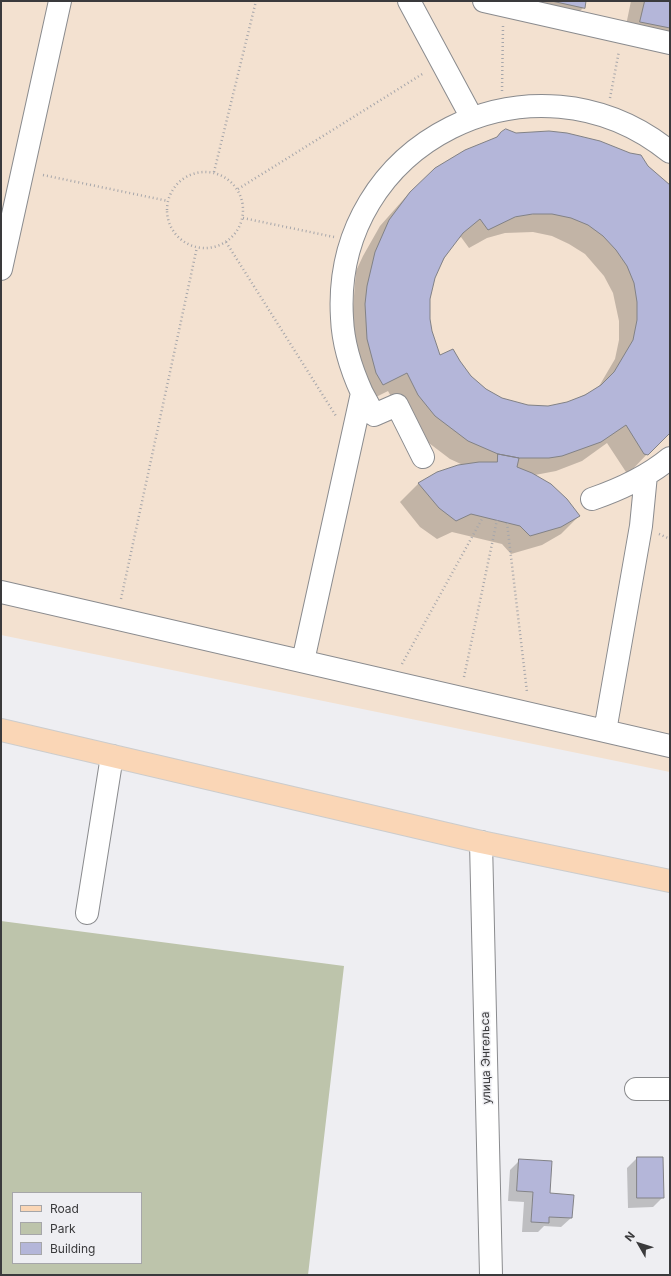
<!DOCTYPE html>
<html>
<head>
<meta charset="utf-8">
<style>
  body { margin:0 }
  #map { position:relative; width:671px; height:1276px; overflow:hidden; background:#eeeef2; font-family:Inter,sans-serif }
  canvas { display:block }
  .frame { position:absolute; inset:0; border:2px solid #3a3a3c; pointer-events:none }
  .legend { position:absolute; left:12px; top:1192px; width:130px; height:72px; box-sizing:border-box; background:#eeeef2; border:1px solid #a6a6a9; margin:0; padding:5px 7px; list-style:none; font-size:12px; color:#3a3a3c }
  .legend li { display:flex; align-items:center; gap:8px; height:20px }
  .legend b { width:20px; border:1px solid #a6a6a9 }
  .north { position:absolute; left:619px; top:1224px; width:40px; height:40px; -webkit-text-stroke:3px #eeeef2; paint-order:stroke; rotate:309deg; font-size:11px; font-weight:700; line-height:16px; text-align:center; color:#3a3a3c }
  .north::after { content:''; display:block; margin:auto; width:14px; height:18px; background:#3a3a3c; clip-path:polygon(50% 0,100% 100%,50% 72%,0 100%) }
</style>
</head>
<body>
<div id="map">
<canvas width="671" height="1276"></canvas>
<div class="frame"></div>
<ul class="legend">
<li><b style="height:5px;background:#fad6b6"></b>Road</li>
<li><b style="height:11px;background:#bdc4ab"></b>Park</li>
<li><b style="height:11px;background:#b4b6d9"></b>Building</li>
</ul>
<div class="north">N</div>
</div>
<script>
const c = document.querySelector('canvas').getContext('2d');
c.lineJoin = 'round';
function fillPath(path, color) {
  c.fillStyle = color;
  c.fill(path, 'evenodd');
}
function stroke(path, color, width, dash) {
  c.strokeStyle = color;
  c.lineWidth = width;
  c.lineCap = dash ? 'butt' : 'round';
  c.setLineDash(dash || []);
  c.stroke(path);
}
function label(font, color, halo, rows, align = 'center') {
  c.font = font + ' Inter,sans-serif';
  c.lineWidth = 3;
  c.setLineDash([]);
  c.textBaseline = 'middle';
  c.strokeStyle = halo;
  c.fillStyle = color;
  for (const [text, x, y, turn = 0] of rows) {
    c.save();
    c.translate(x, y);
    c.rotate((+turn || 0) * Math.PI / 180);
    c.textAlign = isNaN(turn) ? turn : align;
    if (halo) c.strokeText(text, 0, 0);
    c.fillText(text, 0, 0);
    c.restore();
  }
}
const medical = new Path2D(`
  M 1,1 L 670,1 L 670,772 L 1,635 Z`);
const green = new Path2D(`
  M 1,921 L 344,966 L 308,1275 L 1,1275 ZM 13,1193 L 141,1193 L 141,1263 L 13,1263 Z`);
const shadow = new Path2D(`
  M 524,1 L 585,1 L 584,7 L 565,26 Z
  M 631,1 L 670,1 L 670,50 L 623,40 Z
  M 501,132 L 516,134 L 648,166 L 670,186 L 670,430 L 629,473 L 626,472 L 607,443 L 582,461 L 556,471 L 535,475 L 579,516 L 561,534 L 542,545 L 511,554 L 502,544 L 452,532 L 437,539 L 420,527 L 400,502 L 418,484 L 437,473 L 463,465 L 450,459 L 417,434 L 400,413 L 388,391 L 364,403 L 349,358 L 356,271 L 363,256 L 380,226 L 410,192 L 495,139 ZM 533,232 L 552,236 L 569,244 L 585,254 L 604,276 L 613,293 L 619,321 L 619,340 L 615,359 L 598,388 L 568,403 L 548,407 L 530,406 L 511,402 L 494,395 L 478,384 L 464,369 L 440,357 L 431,331 L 429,319 L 429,298 L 434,277 L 453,243 L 461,237 L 469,248 L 487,238 L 505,233 Z
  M 637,1158 L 663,1197 L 653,1207 L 628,1208 L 627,1168 Z
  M 520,1160 L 571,1218 L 561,1227 L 544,1226 L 538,1232 L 522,1232 L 524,1202 L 508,1201 L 510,1170 Z`);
const building = new Path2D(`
  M 552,1 L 586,1 L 585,8 Z
  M 645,1 L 670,1 L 670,28 L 640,22 Z
  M 506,129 L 516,133 L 549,131 L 567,133 L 600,141 L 630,153 L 641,155 L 648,166 L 670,185 L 670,433 L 648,455 L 644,454 L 626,425 L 601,442 L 562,456 L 549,458 L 519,458 L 498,454 L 468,441 L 435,416 L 418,395 L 407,373 L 383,385 L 376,373 L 367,339 L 365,304 L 367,286 L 375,252 L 389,220 L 410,192 L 435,168 L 465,150 L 497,137 L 501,132 ZM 533,214 L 552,214 L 571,218 L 588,225 L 603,236 L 616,250 L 627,266 L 634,283 L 637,302 L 637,320 L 633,340 L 614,372 L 601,385 L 585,395 L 567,402 L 548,406 L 528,405 L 502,398 L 486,389 L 471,376 L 460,361 L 453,349 L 440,355 L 432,331 L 430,319 L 430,299 L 435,278 L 444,258 L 463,233 L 480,219 L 488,230 L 515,217 Z
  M 498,454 L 519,458 L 517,467 L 532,473 L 551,484 L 567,499 L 580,516 L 561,527 L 530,536 L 520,526 L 471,514 L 456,521 L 439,508 L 418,483 L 437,472 L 458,465 L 479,462 L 497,462 Z
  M 637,1157 L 663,1157 L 664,1198 L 637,1198 Z
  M 519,1159 L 552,1161 L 550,1193 L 574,1195 L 572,1218 L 549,1217 L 549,1223 L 531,1222 L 533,1192 L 517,1191 Z`);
const path = new Path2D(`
  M 502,91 L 503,26
  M 610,98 L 619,51
  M167 210a38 38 0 1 1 76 0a38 38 0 1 1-76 0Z
  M 214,172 L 256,1
  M 43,175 L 168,201
  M 238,189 L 424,73
  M 243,218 L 334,237
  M 226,242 L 336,416
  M 507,523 L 527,692
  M 659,534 L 670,539
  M 121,599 L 197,247
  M 402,664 L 483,517
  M 464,677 L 497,520`);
const minor = new Path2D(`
  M 409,1 L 472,118
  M 484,1 L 670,43
  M 1,269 L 60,1
  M 362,393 L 374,415 L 397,405 L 423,457
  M 592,499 C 621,489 647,477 670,458
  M 1,592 L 670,746
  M 303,661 L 362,393 C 351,369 343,344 342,318 C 331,142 534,42 670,152
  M 605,731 L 641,526 L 646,475
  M 481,842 L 491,1275
  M 87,913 L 112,756
  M 636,1089 L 670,1089`);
const major = new Path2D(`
  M 1,730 L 481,842 L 670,881`);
const streetNames = [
  ["улица Энгельса",486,1058,-91]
];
fillPath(medical, '#f3e1d0');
fillPath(green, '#bdc4ab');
fillPath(shadow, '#0003');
fillPath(building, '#b4b6d9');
stroke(building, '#828286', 1);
stroke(minor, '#8a8b8e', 24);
stroke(major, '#ccc', 24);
stroke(path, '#a6a6aa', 2.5, [1, 3]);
stroke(minor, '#fff', 22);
stroke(major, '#fad6b6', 22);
label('12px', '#3a3a3c', '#eeeef2', streetNames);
</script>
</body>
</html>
